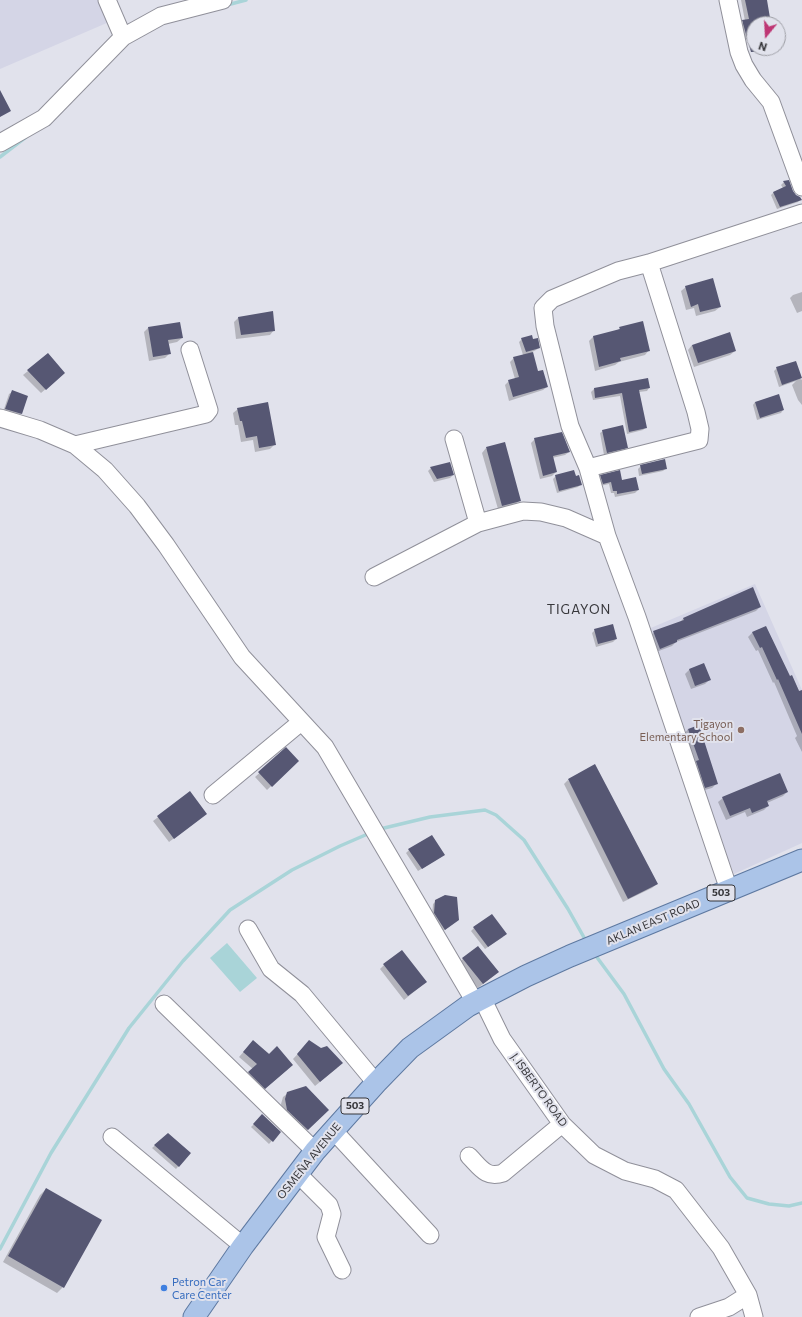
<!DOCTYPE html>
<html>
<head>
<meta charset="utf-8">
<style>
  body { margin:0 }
  #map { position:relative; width:802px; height:1317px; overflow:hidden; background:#e1e2ec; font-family:Commissioner,sans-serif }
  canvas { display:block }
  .north { position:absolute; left:746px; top:16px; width:40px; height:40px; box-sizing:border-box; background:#e1e2ec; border:1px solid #9d9ea5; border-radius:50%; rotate:198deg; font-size:11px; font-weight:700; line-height:16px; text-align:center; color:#37373b }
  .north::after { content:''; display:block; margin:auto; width:14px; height:18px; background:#be3674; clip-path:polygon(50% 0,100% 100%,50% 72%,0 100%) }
</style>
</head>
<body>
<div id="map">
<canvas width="802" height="1317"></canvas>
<div class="north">N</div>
</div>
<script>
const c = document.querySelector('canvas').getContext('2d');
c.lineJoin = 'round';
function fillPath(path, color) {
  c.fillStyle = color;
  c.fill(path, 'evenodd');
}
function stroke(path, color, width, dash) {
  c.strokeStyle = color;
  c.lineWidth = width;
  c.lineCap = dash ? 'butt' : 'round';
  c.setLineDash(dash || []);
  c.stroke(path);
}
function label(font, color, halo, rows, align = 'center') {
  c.font = font + ' Commissioner,sans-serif';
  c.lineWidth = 4;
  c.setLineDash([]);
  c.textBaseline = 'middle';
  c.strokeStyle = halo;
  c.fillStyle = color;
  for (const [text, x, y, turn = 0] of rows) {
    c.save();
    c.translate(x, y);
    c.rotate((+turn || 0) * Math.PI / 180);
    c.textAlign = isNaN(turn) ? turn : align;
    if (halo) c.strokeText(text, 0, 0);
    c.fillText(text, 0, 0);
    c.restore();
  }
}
const built = new Path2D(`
  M 0,0 L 100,0 L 109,22 L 0,69 Z
  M 755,584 L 802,690 L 802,843 L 734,874 L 694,771 L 646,630 Z`);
const water = new Path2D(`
  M 227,943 L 257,978 L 240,992 L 210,958 Z`);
const shadow = new Path2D(`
  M 741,0 L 768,0 L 766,0 L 770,24 L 754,24 L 754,38 L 743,40 L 740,25 L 745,21 Z
  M 784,182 L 800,200 L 798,202 L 777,209 L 771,195 L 774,192 L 783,188 L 781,185 Z
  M 686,287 L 720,307 L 715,311 L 696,316 L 694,308 L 686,310 L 681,291 Z
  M 802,292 L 802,311 L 797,313 L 790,298 L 793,295 Z
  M 239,317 L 274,330 L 270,335 L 236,339 L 234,322 Z
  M 148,328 L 182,338 L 177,342 L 168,344 L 170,353 L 165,358 L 149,361 L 144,332 Z
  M 620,328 L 649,350 L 645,355 L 619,362 L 615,365 L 595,371 L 589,341 L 593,337 L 617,331 Z
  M 522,339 L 533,340 L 539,348 L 536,350 L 532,352 L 537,372 L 547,387 L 543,390 L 509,401 L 505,385 L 509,381 L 515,379 L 510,362 L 514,358 L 523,355 L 519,342 Z
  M 692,345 L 735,351 L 730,355 L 694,367 L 688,350 Z
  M 795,362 L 801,380 L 802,379 L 802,405 L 798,400 L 792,385 L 796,381 L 779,387 L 774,371 L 777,368 Z
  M 28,371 L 60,377 L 41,393 L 23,375 Z
  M 649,388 L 647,391 L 639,392 L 646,427 L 643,430 L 627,434 L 620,396 L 593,400 L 591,392 L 594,389 Z
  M 12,392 L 21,414 L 19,416 L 3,412 L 9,394 Z
  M 755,402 L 783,410 L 781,413 L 757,420 L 753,405 Z
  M 238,409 L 275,444 L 270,449 L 255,452 L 253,440 L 241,442 L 238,425 L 235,425 L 233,413 Z
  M 603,431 L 627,447 L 624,450 L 604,455 L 600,433 Z
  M 535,439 L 569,452 L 565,455 L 552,458 L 556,472 L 552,476 L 540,479 L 531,443 Z
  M 486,448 L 520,500 L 515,505 L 498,509 L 482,453 Z
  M 641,466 L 666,468 L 663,471 L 639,476 L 638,469 Z
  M 431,468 L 453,475 L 450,478 L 434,482 L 428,471 Z
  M 556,476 L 575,477 L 581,484 L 578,487 L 557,493 L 553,479 Z
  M 601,476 L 621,481 L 638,490 L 635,493 L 615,497 L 614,493 L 611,493 L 609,484 L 600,486 L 598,479 Z
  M 760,607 L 756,611 L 676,642 L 672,646 L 656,652 L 650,637 L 654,632 L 680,622 L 684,618 Z
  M 766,627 L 789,677 L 792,676 L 802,697 L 802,752 L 795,738 L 797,736 L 774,682 L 773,683 L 758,650 L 756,651 L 748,637 L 752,633 Z
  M 595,630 L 616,639 L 613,642 L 596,647 L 592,633 Z
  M 703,664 L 710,679 L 705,684 L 691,689 L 685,674 L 689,670 Z
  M 688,729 L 717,783 L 712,788 L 701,791 L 684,734 Z
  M 286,749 L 297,761 L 267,790 L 255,777 Z
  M 568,780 L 657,884 L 652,888 L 623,902 L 564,784 Z
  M 787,792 L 783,796 L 767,803 L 768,806 L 764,810 L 747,817 L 745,812 L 726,820 L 718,802 L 723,798 Z
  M 190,793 L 201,818 L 169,842 L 153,821 Z
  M 409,850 L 441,857 L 418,871 L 406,853 Z
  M 436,901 L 455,922 L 442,932 L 432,916 L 433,904 Z
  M 474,928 L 503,937 L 485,949 L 471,931 Z
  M 463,959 L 493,976 L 478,988 L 458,963 Z
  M 384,965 L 421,986 L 404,1000 L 380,969 Z
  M 253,1041 L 288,1069 L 261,1092 L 244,1076 L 253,1069 L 239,1057 Z
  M 309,1042 L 337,1068 L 315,1086 L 293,1059 Z
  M 288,1093 L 328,1110 L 303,1134 L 283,1114 L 281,1104 L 283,1097 Z
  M 263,1115 L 280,1132 L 269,1144 L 251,1127 Z
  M 168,1134 L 190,1153 L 176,1169 L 152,1148 Z
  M 46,1189 L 63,1287 L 57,1293 L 3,1262 L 40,1195 Z`);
const stream = new Path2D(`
  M 227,5 L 246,0
  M 0,157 L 26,137
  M 380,829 L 430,817 L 485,810 L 496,815 L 524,840 L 568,909 L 586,941
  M 596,956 L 624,994 L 664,1069 L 689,1104 L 730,1177 L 747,1198 L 769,1204 L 789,1206 L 802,1203
  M 0,1249 L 51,1153 L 129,1028 L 183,961 L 230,910 L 292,870 L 340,846 L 370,833`);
const building = new Path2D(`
  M 745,0 L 767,0 L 771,24 L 754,24 L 754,52 L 751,52 L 742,20 L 749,19 Z
  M 0,90 L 11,111 L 0,117 Z
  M 789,180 L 793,191 L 796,195 L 800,197 L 802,200 L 780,207 L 773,192 L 786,186 L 783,181 Z
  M 713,278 L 721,307 L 700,312 L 698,304 L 691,307 L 685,286 Z
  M 273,311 L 275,331 L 241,335 L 238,317 Z
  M 643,321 L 650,351 L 620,358 L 621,361 L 599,367 L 593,336 L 620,329 L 619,327 Z
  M 180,322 L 183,338 L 168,340 L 171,354 L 153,357 L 148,327 Z
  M 730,332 L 736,351 L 698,363 L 692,345 Z
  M 532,335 L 533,339 L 538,338 L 540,348 L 526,352 L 521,338 Z
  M 533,352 L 538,371 L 543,370 L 548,387 L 513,397 L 508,380 L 519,377 L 513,357 Z
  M 48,353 L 65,373 L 46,390 L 27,370 Z
  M 796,361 L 802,378 L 782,385 L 776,367 Z
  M 648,378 L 650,388 L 639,390 L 647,428 L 629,432 L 622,393 L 595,398 L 594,388 Z
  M 12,390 L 28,396 L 22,414 L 5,409 Z
  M 779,394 L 784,410 L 760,418 L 755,402 Z
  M 268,402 L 276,445 L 259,448 L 257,436 L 246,438 L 242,421 L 240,421 L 237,408 Z
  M 623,425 L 628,448 L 607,453 L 602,430 Z
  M 562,432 L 570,452 L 553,456 L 557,472 L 543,476 L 534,438 Z
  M 505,442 L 521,501 L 502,506 L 486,447 Z
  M 665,459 L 667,469 L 642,474 L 640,465 Z
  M 450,462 L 454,475 L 437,479 L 430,467 Z
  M 574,470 L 576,476 L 579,475 L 582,485 L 559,491 L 555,475 Z
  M 620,470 L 622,480 L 636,477 L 639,490 L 617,494 L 617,491 L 613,491 L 611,482 L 603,484 L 600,475 Z
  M 753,587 L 761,607 L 677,640 L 677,642 L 660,649 L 653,631 L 684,620 L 683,618 Z
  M 613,624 L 617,639 L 598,644 L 594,629 Z
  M 766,626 L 790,676 L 792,675 L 799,691 L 802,690 L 802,734 L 778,679 L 777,680 L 762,647 L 760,648 L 752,632 Z
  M 704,663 L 711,680 L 695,686 L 689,669 Z
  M 699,725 L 718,784 L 705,788 L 696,761 L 699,760 L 688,729 Z
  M 286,747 L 299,761 L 272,787 L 258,772 Z
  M 595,764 L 658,884 L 628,899 L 568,779 Z
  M 780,773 L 788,792 L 767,801 L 769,806 L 752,813 L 750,808 L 730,816 L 722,797 Z
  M 190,791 L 207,814 L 174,839 L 157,816 Z
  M 432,835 L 445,855 L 422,869 L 408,849 Z
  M 445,895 L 457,897 L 459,920 L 445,930 L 434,913 L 435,900 Z
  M 492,914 L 507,934 L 488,947 L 473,927 Z
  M 478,946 L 499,972 L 483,984 L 462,958 Z
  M 402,950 L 427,982 L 408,996 L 383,964 Z
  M 253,1040 L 269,1054 L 277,1046 L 293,1065 L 265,1089 L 248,1072 L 257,1064 L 243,1052 Z
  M 309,1040 L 321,1048 L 327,1046 L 343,1063 L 320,1082 L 297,1054 Z
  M 306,1086 L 329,1110 L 308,1130 L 287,1110 L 285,1099 L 287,1092 Z
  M 262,1114 L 281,1132 L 273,1142 L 253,1124 Z
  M 168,1133 L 191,1153 L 179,1167 L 154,1145 Z
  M 46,1188 L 102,1220 L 64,1288 L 8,1256 Z`);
const minor = new Path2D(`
  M 728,0 L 739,52 L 744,65 L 753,80 L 771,102 L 802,187
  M 123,37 L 161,16 L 223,0
  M 0,143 L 44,118 L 123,37 L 107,0
  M 0,418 L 40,430 L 75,445 L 105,470 L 137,506 L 166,545 L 242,657 L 325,747 L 475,1002
  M 454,439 L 478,523 L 523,511 L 541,512 L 566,518 L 607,536
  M 75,445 L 206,414 L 209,410 L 190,350
  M 588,468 L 699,440 L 700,429 L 696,412 L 649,263
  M 374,577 L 478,523
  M 213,795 L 301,722
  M 729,890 L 637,617 L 607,536 L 588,468 L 570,426 L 545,326 L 543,308 L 552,299 L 618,271 L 649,263 L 802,213
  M 248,929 L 271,969 L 302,994 L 376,1083
  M 482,998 L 502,1039 L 562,1124 L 594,1155 L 625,1171 L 655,1179 L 676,1190 L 721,1248 L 748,1295 L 754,1317
  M 164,1004 L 315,1151
  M 333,1130 L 430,1235
  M 112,1137 L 243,1246
  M 469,1156 C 480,1167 486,1179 503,1173 L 562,1124
  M 297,1173 L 329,1205 L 332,1214 L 326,1237 L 342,1270
  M 699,1317 L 729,1307 L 748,1295`);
const major = new Path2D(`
  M 194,1317 L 243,1246 L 315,1151 L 376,1083 L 410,1048 L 468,1006 L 526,976 L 570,956 L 802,860`);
const markers = [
  [741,730,4,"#8d6e63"],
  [164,1288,4,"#3f7fe0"]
];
const shields = [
  [721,893,28],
  [355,1106,28]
];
const shieldNames = [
  ["503",721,893],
  ["503",355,1106]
];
const educationNames = [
  ["Tigayon",733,724],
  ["Elementary School",733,737]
];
const streetNames = [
  ["AKLAN EAST ROAD",653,922,-23],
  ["J. ISBERTO ROAD",539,1090,54],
  ["OSMEÑA AVENUE",309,1161,-51]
];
const shopNames = [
  ["Petron Car",172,1282],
  ["Care Center",172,1295]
];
const quarterNames = [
  ["TIGAYON",579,610]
];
fillPath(built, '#d4d5e6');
fillPath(water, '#a9d4d8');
fillPath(shadow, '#0003');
stroke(stream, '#a9d4d8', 3.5);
fillPath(building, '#565773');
stroke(minor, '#90909a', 19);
stroke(major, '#5e79a1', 23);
stroke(minor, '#fff', 17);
stroke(major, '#abc4e8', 21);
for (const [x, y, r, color] of markers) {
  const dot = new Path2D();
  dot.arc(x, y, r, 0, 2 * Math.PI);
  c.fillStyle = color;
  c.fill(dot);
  stroke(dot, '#e1e2ec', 1.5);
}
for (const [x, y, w] of shields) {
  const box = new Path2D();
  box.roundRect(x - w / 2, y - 8, w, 16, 3);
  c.fillStyle = '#e1e2ec';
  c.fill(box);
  stroke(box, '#37373b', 1);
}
label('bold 10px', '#37373b', null, shieldNames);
label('11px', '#785e54', '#e1e2ec', educationNames, 'right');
label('11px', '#37373b', '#e1e2ec', streetNames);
label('11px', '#366cbe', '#e1e2ec', shopNames, 'left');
c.letterSpacing = '1px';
label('13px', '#37373b', '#e1e2ec', quarterNames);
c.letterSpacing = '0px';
</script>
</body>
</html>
